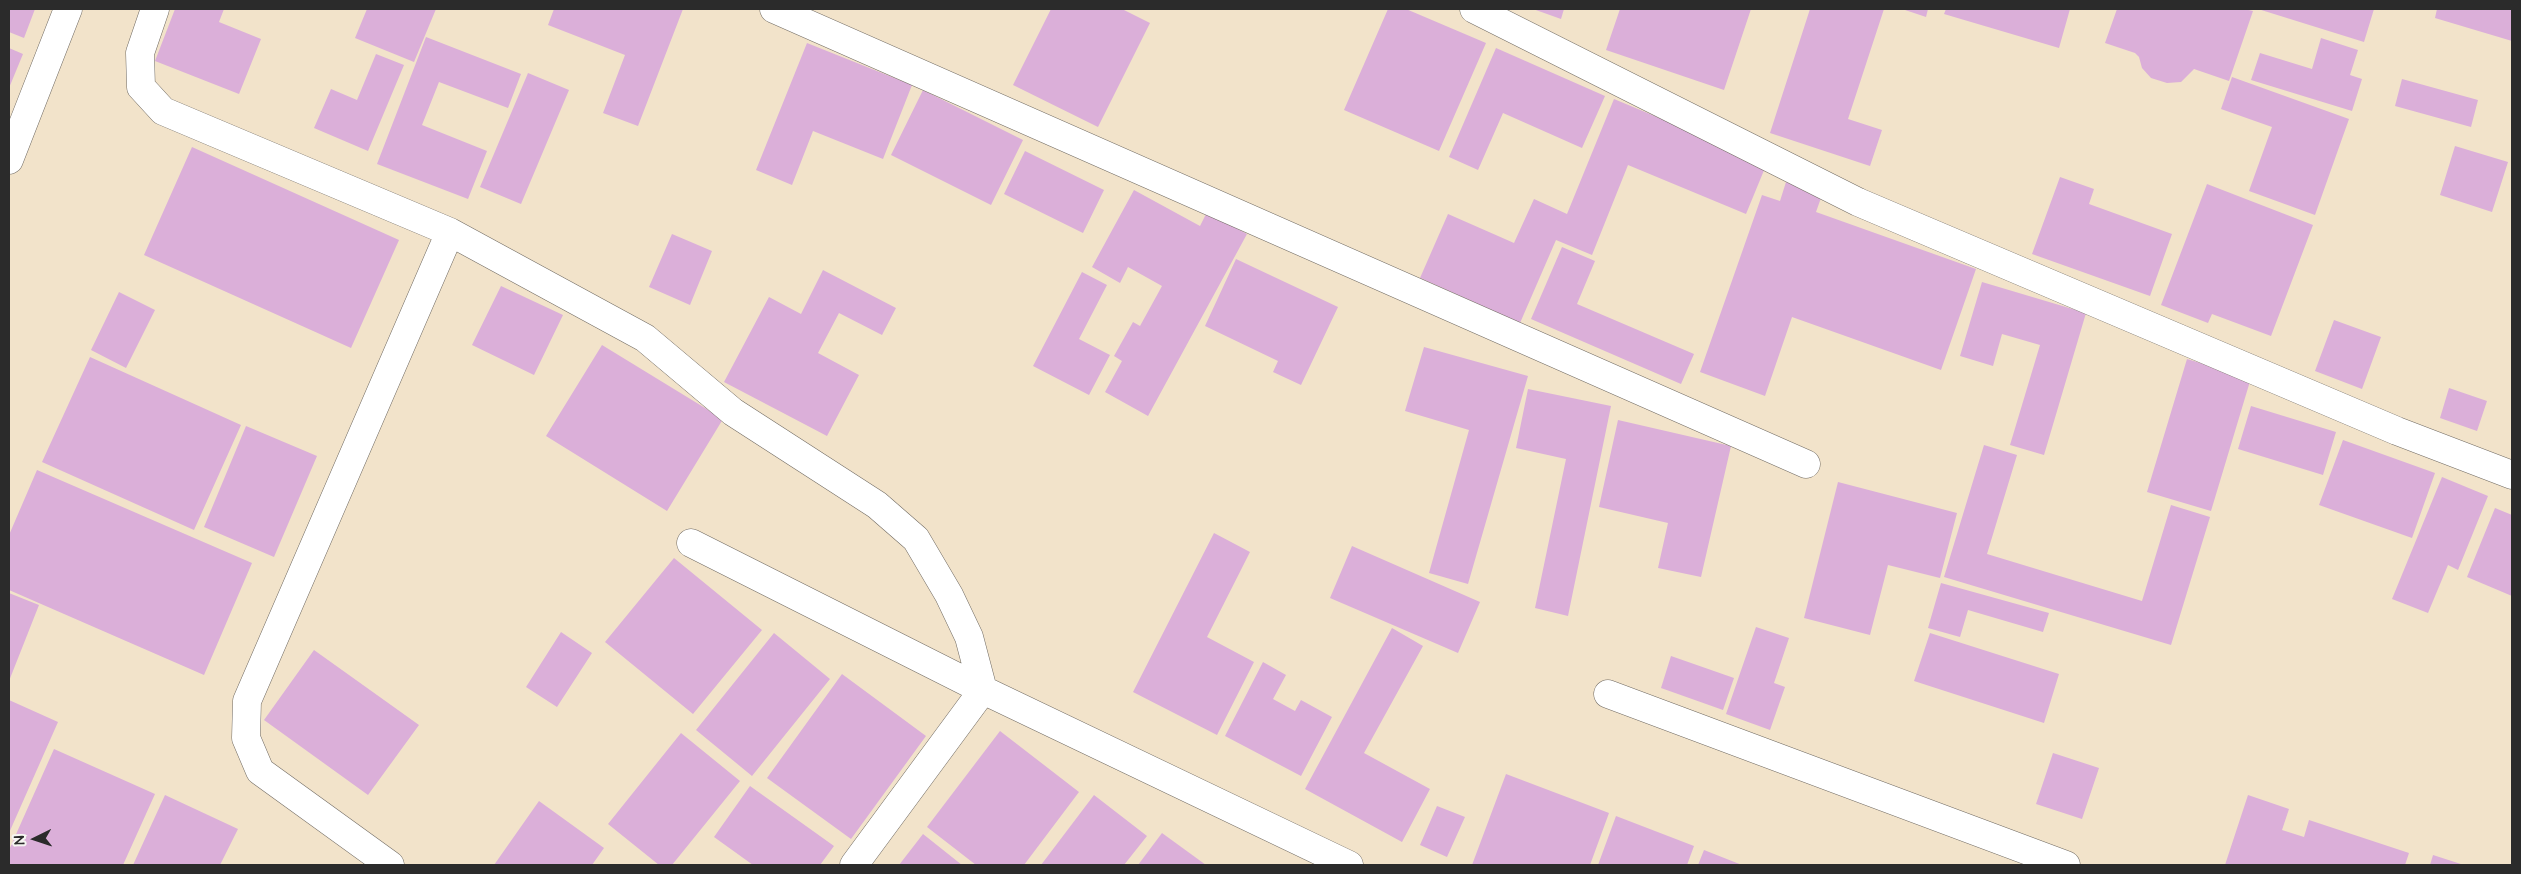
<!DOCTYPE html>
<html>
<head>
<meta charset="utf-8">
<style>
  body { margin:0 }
  #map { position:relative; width:2521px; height:874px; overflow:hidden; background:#f2e3ca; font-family:"Architects Daughter",sans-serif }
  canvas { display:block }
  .frame { position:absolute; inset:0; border:10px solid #2b2b2b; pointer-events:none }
  .north { position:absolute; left:10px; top:814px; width:50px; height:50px; -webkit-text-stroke:4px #f6f6f2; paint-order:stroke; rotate:266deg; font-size:14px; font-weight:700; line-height:20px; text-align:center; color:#2b2b2b }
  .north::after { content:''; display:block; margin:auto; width:18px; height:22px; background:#2b2b2b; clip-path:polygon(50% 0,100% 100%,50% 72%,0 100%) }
</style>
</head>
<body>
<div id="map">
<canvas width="2521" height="874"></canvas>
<div class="frame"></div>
<div class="north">N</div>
</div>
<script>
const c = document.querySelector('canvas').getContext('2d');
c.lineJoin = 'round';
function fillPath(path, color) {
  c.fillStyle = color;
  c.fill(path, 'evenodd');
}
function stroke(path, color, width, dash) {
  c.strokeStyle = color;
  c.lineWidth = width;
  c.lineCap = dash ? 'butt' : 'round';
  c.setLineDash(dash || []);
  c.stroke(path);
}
const building = new Path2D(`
  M 9,9 L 35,9 L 24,38 L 9,32 Z
  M 175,9 L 224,9 L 219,22 L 261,39 L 239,94 L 155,61 Z
  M 367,9 L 436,9 L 414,62 L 355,38 Z
  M 554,9 L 683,9 L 638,126 L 603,113 L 625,55 L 548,25 Z
  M 1051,9 L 1122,9 L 1150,23 L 1098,127 L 1013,85 Z
  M 1388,9 L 1406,9 L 1486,43 L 1439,151 L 1344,110 Z
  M 1533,9 L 1564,9 L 1561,19 Z
  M 1620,9 L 1751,9 L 1724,90 L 1606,50 Z
  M 1810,9 L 1884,9 L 1848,119 L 1882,130 L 1870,166 L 1770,133 Z
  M 1902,9 L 1928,9 L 1926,17 Z
  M 1946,9 L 2070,9 L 2059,48 L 1944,14 Z
  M 2117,9 L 2244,9 L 2253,11 L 2229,81 L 2194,69 L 2181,82 L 2167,83 L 2151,78 L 2142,68 L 2139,57 L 2135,53 L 2105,43 Z
  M 2258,9 L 2374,9 L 2364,42 Z
  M 2437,9 L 2512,9 L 2512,41 L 2435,18 Z
  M 426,37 L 521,74 L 508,108 L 439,82 L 422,125 L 487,151 L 468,199 L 377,164 Z
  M 2321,38 L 2358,50 L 2350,75 L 2362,79 L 2352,111 L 2251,80 L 2260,53 L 2312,69 Z
  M 807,43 L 912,85 L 883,159 L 813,131 L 792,185 L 756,170 Z
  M 9,48 L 23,54 L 9,88 Z
  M 1496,48 L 1605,96 L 1582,148 L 1503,113 L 1478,170 L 1449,157 Z
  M 376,54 L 404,65 L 368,151 L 314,128 L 331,89 L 357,100 Z
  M 528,73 L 569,90 L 521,204 L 480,187 Z
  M 2232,77 L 2349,119 L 2315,215 L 2249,191 L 2272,127 L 2221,109 Z
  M 2402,79 L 2478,100 L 2471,127 L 2395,106 Z
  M 923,90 L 1023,140 L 991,205 L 891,155 Z
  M 1614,99 L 1767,163 L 1746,214 L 1628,165 L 1592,255 L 1556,240 L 1520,323 L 1420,278 L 1448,214 L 1514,243 L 1534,199 L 1567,214 Z
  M 2455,146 L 2508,162 L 2492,212 L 2440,195 Z
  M 192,147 L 399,240 L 351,348 L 144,255 Z
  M 1025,151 L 1104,190 L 1083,233 L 1004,194 Z
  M 2060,177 L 2094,189 L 2089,204 L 2172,234 L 2150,296 L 2032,254 Z
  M 1786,182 L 1822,195 L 1816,212 L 1976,269 L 1941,370 L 1792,317 L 1765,396 L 1700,372 L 1762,195 L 1780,201 Z
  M 2207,184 L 2313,225 L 2271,336 L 2212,314 L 2208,323 L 2161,305 Z
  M 1134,190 L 1200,226 L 1207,212 L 1247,234 L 1148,416 L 1105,392 L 1122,361 L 1114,356 L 1133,322 L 1140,326 L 1162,286 L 1128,267 L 1120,283 L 1092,267 Z
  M 672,234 L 712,251 L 690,305 L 649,287 Z
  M 1562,247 L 1595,261 L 1577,304 L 1694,354 L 1681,384 L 1531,319 Z
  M 1236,259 L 1338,307 L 1301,385 L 1273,372 L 1278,361 L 1205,326 Z
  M 823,270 L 896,308 L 882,335 L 839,313 L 818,353 L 859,375 L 827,436 L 724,382 L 769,297 L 801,314 Z
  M 1082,272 L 1107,285 L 1079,339 L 1110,355 L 1089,395 L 1033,366 Z
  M 1982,282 L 2086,313 L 2044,455 L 2010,445 L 2040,345 L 2002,334 L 1993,366 L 1960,356 Z
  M 501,286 L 563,315 L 534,375 L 472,345 Z
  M 119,292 L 155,310 L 126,368 L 91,350 Z
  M 2334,320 L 2381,337 L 2362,389 L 2315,371 Z
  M 602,345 L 723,419 L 667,511 L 546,436 Z
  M 1424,347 L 1528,376 L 1468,584 L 1429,573 L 1469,430 L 1405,411 Z
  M 90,357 L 241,425 L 194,530 L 42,462 Z
  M 2187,359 L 2251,378 L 2211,511 L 2147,492 Z
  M 2449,388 L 2487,401 L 2477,431 L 2440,418 Z
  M 1528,389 L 1611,406 L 1568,616 L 1535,608 L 1566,459 L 1516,448 Z
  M 2251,406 L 2336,432 L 2323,475 L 2238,449 Z
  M 1618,420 L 1731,446 L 1701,577 L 1658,568 L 1668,523 L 1599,507 Z
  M 246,426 L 317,456 L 274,557 L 204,527 Z
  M 2343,440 L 2435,473 L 2412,538 L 2319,505 Z
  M 1984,445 L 2017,455 L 1987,554 L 2142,601 L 2171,505 L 2210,517 L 2171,645 L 1944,577 Z
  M 37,470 L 252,563 L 204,675 L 9,590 L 9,535 Z
  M 2442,477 L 2488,496 L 2458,570 L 2448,565 L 2428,613 L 2392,599 Z
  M 1838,482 L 1957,513 L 1940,578 L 1888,565 L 1870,635 L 1804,618 Z
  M 2495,508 L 2512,515 L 2512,596 L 2467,577 Z
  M 1214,533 L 1250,552 L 1207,637 L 1254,662 L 1217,735 L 1133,692 Z
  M 1352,546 L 1480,602 L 1458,653 L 1330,598 Z
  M 674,558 L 762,630 L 693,714 L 605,642 Z
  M 1941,583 L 2049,613 L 2043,632 L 1968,610 L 1960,637 L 1928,628 Z
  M 9,593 L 39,605 L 9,681 Z
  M 1756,627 L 1789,638 L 1774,683 L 1785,687 L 1770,730 L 1726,714 Z
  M 1392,628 L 1423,646 L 1364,753 L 1430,789 L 1402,842 L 1305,789 Z
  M 561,632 L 592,653 L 557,707 L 526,687 Z
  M 774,633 L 830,679 L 752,776 L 696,730 Z
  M 1930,633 L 2059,674 L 2044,723 L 1914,681 Z
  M 314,650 L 419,725 L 368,795 L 264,720 Z
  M 1671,656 L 1734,678 L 1723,710 L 1661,688 Z
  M 1263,662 L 1286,675 L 1273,699 L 1295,711 L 1301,700 L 1332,717 L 1301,776 L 1225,736 Z
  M 842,674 L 926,736 L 851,839 L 767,778 Z
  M 9,700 L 58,722 L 9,833 Z
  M 1000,731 L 1079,792 L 1024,865 L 976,865 L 927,827 Z
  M 681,733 L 740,781 L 672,865 L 659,865 L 608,824 Z
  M 54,749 L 155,794 L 123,865 L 9,865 L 9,850 Z
  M 2053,753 L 2099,768 L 2082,819 L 2036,804 Z
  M 1506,774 L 1609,813 L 1590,865 L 1472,865 Z
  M 750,786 L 834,846 L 820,865 L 753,865 L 714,837 Z
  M 165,795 L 238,829 L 220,865 L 133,865 Z
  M 1094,795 L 1147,836 L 1124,865 L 1041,865 Z
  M 2248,795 L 2289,809 L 2282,830 L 2304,837 L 2309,820 L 2409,853 L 2405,865 L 2225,865 Z
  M 539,801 L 604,848 L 592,865 L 494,865 Z
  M 1437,806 L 1465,817 L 1447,857 L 1420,845 Z
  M 1616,816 L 1694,846 L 1687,865 L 1598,865 Z
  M 1162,833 L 1206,865 L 1138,865 Z
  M 923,834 L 962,865 L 899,865 Z
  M 1704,850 L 1742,865 L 1698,865 Z
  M 2433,855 L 2464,865 L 2430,865 Z`);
const minor = new Path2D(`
  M 155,9 L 140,53 L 141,87 L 163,111 L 450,232 L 645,338 L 733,412 L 877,505 L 916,539 L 949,595 L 969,637 L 983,690 L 854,865
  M 774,9 L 1806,464
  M 1474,9 L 1858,202 L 2397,431 L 2512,475
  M 9,160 L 68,9
  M 691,543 L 983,690 L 1349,865
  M 1608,694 L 2066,865
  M 390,865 L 260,771 L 246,738 L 247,701 L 450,232`);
fillPath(building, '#dbafd9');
stroke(minor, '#716b63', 29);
stroke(minor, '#fff', 28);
</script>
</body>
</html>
